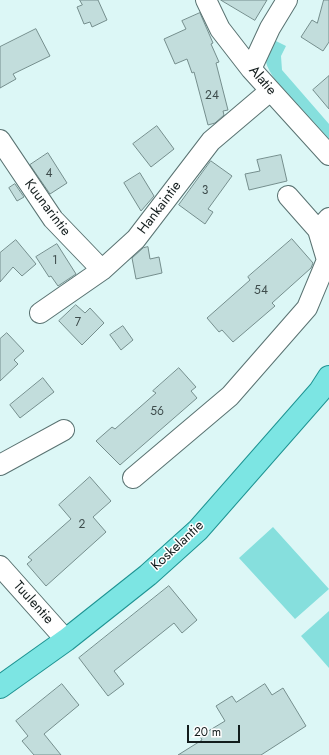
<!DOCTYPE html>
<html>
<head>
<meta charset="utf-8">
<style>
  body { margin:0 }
  #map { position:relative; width:329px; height:755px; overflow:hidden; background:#dcf7f6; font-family:Jost,sans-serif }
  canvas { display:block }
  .scale { position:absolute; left:187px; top:725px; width:53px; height:18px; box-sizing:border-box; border:2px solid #121c1c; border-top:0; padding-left:5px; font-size:12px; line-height:14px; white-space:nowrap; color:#121c1c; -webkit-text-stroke:3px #fefefe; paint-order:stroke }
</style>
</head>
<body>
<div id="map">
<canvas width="329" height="755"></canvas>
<div class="scale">20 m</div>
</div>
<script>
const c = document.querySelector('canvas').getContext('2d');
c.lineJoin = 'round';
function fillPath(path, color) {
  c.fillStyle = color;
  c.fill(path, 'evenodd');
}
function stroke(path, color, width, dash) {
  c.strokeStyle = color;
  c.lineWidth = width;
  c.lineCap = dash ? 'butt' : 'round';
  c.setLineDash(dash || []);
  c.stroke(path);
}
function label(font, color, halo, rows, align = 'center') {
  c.font = font + ' Jost,sans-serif';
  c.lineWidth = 3;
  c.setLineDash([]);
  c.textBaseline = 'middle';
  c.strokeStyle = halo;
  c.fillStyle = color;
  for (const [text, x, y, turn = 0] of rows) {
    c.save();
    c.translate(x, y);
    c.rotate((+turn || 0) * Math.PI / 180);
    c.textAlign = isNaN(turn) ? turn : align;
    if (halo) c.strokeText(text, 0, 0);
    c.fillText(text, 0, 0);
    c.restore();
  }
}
const green = new Path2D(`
  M 276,41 L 286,46 L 281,56 L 282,70 L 329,124 L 329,145 C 315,128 270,81 266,62 C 265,54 269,45 276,41 Z
  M 273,527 L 329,589 L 295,619 L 239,558 Z
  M 329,611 L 329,668 L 301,636 Z`);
const building = new Path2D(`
  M 80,0 L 98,0 L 107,20 L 92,27 L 90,22 L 84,24 L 77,7 L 82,5 Z
  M 221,0 L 267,0 L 255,20 Z
  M 324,0 L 329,0 L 329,42 L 323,51 L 301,37 L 312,20 L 317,23 Z
  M 200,13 L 213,43 L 211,44 L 219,62 L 216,63 L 228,110 L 223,111 L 224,115 L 215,123 L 208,125 L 194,72 L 192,73 L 187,59 L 175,64 L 164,39 L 186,29 L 182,21 Z
  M 36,29 L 50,56 L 13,74 L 16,79 L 0,88 L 0,47 Z
  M 329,76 L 329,109 L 313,90 Z
  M 157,126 L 174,149 L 151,167 L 133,144 Z
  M 48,153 L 67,183 L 50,194 L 30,165 Z
  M 281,155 L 287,181 L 249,190 L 245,174 L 260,171 L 257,160 Z
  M 211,161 L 232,176 L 208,209 L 213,212 L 205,224 L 179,205 Z
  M 140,173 L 154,196 L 141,211 L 124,183 Z
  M 15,184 L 24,197 L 17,201 L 9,188 Z
  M 292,239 L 313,263 L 311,268 L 272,303 L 275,306 L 233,342 L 222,330 L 219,332 L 207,318 L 250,280 L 248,277 Z
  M 16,240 L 36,264 L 22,276 L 13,267 L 0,282 L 0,253 Z
  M 57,244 L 76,274 L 58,286 L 51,276 L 49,277 L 36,257 Z
  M 148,247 L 150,259 L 159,257 L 162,273 L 136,279 L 132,258 L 143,248 Z
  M 76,305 L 85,313 L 90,308 L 104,323 L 82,345 L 59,321 Z
  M 123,326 L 133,340 L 121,350 L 110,335 Z
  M 7,333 L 24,351 L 14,360 L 18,364 L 0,381 L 0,339 Z
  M 179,368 L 196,387 L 191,391 L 197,398 L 120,465 L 96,441 L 112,427 L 115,429 L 156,393 L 153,391 Z
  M 43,378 L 54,392 L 20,418 L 10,405 Z
  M 90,477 L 111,501 L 93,517 L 106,532 L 46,586 L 27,564 L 32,560 L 28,557 L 71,519 L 59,505 Z
  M 169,586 L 197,620 L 182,633 L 174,623 L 114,671 L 124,684 L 108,696 L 79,658 Z
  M 62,684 L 79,705 L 44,734 L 61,755 L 34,755 L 22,741 L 28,736 L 16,721 Z
  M 265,684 L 272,695 L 283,688 L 306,726 L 261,755 L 178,755 L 202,740 L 200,736 L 225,721 L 216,706 L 232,696 L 236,702 Z`);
const minor = new Path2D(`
  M 206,0 L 220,29 L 251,69 L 329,155
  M 251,69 L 270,28 L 287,0
  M 0,140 L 53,219 L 102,270
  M 288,196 L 318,230
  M 40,313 L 102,270 L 136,239 L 211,141 L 270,91
  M 0,465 L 64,430
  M 133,478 L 230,396 L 307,308 L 327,260 L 318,230 L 329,218
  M 0,566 L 66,640`);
const major = new Path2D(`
  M 0,687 L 66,640 L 148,575 L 198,530 L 320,391 L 329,377`);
const numberNames = [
  ["24",212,96],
  ["4",49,174],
  ["3",205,191],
  ["1",55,261],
  ["54",261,291],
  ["7",78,323],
  ["56",157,412],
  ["2",82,525]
];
const streetNames = [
  ["Alatie",262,81,49],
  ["Kuunarintie",47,208,53],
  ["Hankaintie",160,208,-53],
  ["Koskelantie",178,546,-43],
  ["Tuulentie",33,603,48]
];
fillPath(green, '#86dfdd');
fillPath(building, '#c2dddc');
stroke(building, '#758e8d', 1);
stroke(minor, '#597271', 22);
stroke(major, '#1e9392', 24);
stroke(minor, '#fff', 20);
stroke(major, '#7ce5e3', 22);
label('12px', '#3e4c4c', null, numberNames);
label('14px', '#121c1c', '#fefefe', streetNames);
</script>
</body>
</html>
